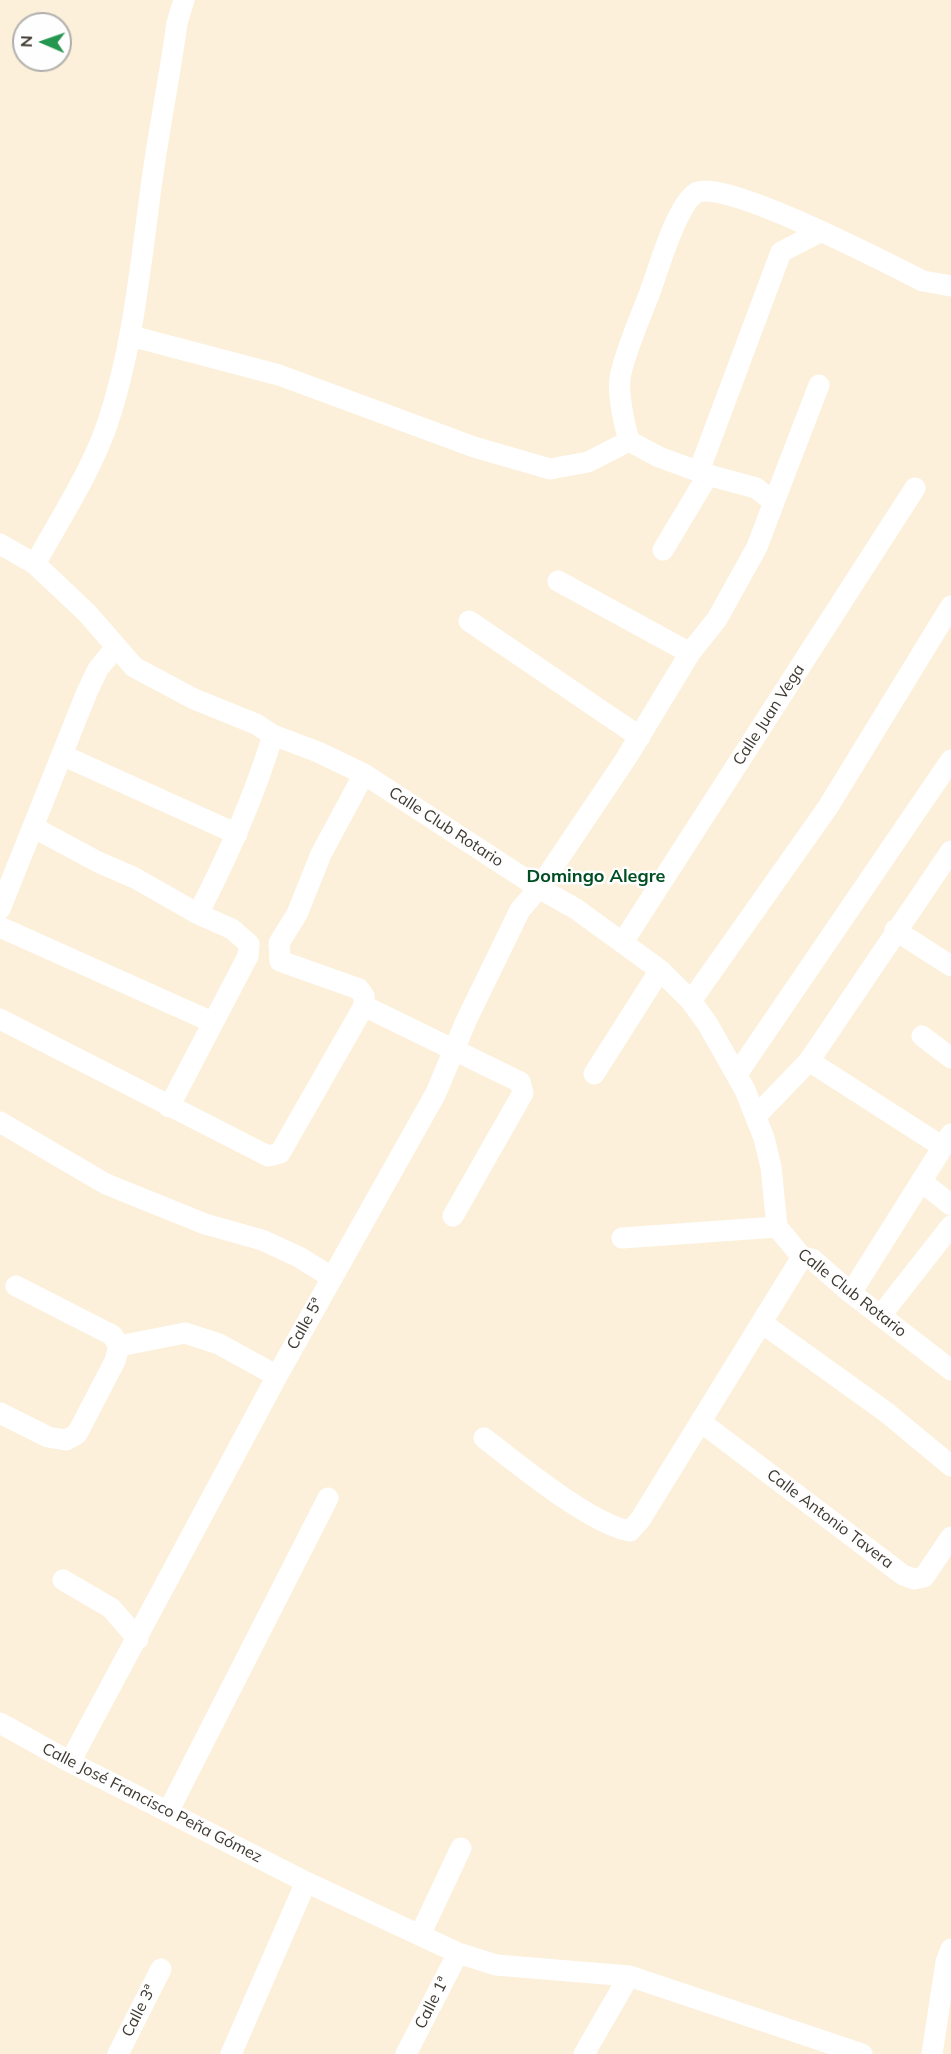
<!DOCTYPE html>
<html>
<head>
<meta charset="utf-8">
<style>
  body { margin:0 }
  #map { position:relative; width:951px; height:2054px; overflow:hidden; background:#fcf0db; font-family:Mulish,sans-serif }
  canvas { display:block }
  .north { position:absolute; left:12px; top:12px; width:60px; height:60px; box-sizing:border-box; background:#fefefe; border:2px solid #b1afac; border-radius:50%; rotate:272deg; font-size:16px; font-weight:700; line-height:24px; text-align:center; color:#3d3830 }
  .north::after { content:''; display:block; margin:auto; width:21px; height:27px; background:#249650; clip-path:polygon(50% 0,100% 100%,50% 72%,0 100%) }
</style>
</head>
<body>
<div id="map">
<canvas width="951" height="2054"></canvas>
<div class="north">N</div>
</div>
<script>
const c = document.querySelector('canvas').getContext('2d');
c.lineJoin = 'round';
function stroke(path, color, width, dash) {
  c.strokeStyle = color;
  c.lineWidth = width;
  c.lineCap = dash ? 'butt' : 'round';
  c.setLineDash(dash || []);
  c.stroke(path);
}
function label(font, color, halo, rows, align = 'center') {
  c.font = font + ' Mulish,sans-serif';
  c.lineWidth = 5;
  c.setLineDash([]);
  c.textBaseline = 'middle';
  c.strokeStyle = halo;
  c.fillStyle = color;
  for (const [text, x, y, turn = 0] of rows) {
    c.save();
    c.translate(x, y);
    c.rotate((+turn || 0) * Math.PI / 180);
    c.textAlign = isNaN(turn) ? turn : align;
    if (halo) c.strokeText(text, 0, 0);
    c.fillText(text, 0, 0);
    c.restore();
  }
}
const minor = new Path2D(`
  M 131,336 L 279,375 L 474,447 L 550,469 L 588,462 L 629,441
  M 699,471 L 781,252 L 820,232
  M 708,475 L 659,457 L 629,441 C 624,422 618,398 620,378 C 623,357 642,313 650,292 C 658,270 677,204 696,193 C 722,177 889,264 923,281 L 951,286
  M 774,502 L 819,385
  M 0,544 L 35,564 L 87,613 L 134,667 L 194,699 L 256,724 L 273,735 L 318,752 L 364,774 L 539,888 L 576,909 L 660,970 L 691,1001 L 707,1023 L 745,1090 L 764,1138 L 771,1167 L 777,1227 L 802,1257 L 812,1259 L 851,1293 L 951,1370
  M 35,564 C 60,519 92,470 108,422 C 132,350 139,277 149,203 C 156,143 169,83 177,23 L 184,0
  M 558,581 L 690,653
  M 469,621 L 640,737
  M 62,755 L 237,834
  M 33,827 L 98,862 L 135,878 L 198,914 L 232,929 L 249,944 L 248,956 L 169,1107
  M 0,909 L 87,692 L 98,669 L 115,648
  M 198,914 C 228,856 254,797 273,735
  M 0,927 L 212,1022
  M 895,930 L 951,966
  M 623,942 L 915,488
  M 691,1001 L 828,807 L 951,606
  M 364,1006 L 520,1082 L 523,1093 L 453,1216
  M 0,1019 L 268,1156 L 280,1153 L 364,1006 L 364,996 L 359,989 L 280,961 L 279,943 L 297,914 L 321,854 L 364,774
  M 922,1036 L 951,1058
  M 809,1061 L 943,1147
  M 594,1074 L 660,970
  M 737,1074 L 951,760
  M 756,1116 L 809,1061 L 951,851
  M 0,1122 L 106,1184 L 205,1224 L 262,1240 L 299,1257 L 331,1277
  M 921,1181 L 951,1205
  M 622,1238 L 777,1227
  M 16,1286 L 112,1335 L 119,1346
  M 851,1293 L 951,1134
  M 882,1314 L 951,1226
  M 762,1323 L 886,1412 L 951,1466
  M 119,1346 L 185,1333 L 219,1344 L 277,1376
  M 0,1413 L 48,1437 L 66,1440 L 77,1434 L 115,1361 L 119,1346
  M 701,1422 L 903,1575 L 914,1579 L 924,1577 L 951,1537
  M 484,1438 C 518,1464 590,1524 630,1531 L 640,1520 L 802,1257
  M 63,1580 L 111,1608 L 138,1639
  M 0,1723 L 70,1762 L 306,1882 L 458,1953 L 496,1965 L 629,1976 L 862,2054
  M 70,1762 L 277,1376 L 436,1093 L 466,1021 L 520,910 L 539,888 L 627,757 L 690,653 L 717,619 L 757,547 L 774,502 L 756,488 L 708,475 L 663,550
  M 168,1812 L 328,1498
  M 420,1935 L 461,1848
  M 118,2054 L 161,1969
  M 231,2054 L 306,1882
  M 406,2054 L 458,1953
  M 584,2054 L 629,1976
  M 932,2054 L 946,1962 L 951,1949`);
const streetNames = [
  ["Calle Juan Vega",769,715,-57],
  ["Calle Club Rotario",446,827,33],
  ["Calle Club Rotario",852,1293,38],
  ["Calle 5ª",305,1324,-61],
  ["Calle Antonio Tavera",830,1519,37],
  ["Calle José Francisco Peña Gómez",152,1803,27],
  ["Calle 1ª",432,2003,-63],
  ["Calle 3ª",139,2011,-63]
];
const neighbourhoodNames = [
  ["Domingo Alegre",596,877]
];
stroke(minor, '#fff', 21);
label('16px', '#3d3830', '#fefefe', streetNames);
label('bold 18px', '#004e22', '#fefefe', neighbourhoodNames);
</script>
</body>
</html>
